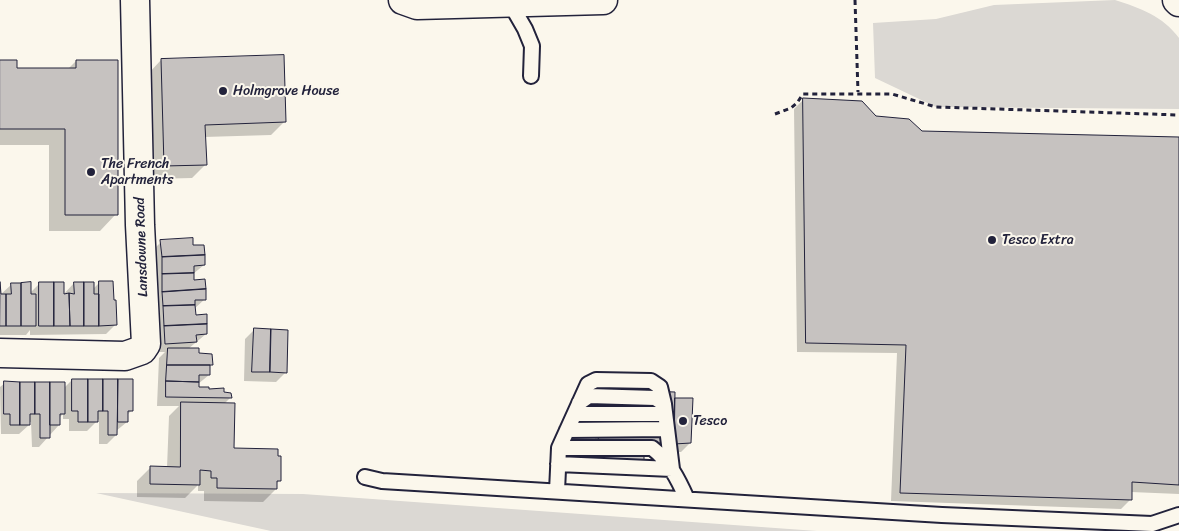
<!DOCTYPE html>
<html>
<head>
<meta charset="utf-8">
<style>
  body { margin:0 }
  canvas { display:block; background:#fbf7ec }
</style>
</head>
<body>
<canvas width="1179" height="531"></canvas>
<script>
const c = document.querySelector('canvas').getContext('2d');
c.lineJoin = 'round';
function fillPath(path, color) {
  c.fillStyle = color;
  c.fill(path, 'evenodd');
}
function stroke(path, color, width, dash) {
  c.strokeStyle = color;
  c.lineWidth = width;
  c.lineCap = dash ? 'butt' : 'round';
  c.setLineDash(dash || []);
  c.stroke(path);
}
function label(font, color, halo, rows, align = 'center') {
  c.font = font + ' Sriracha,sans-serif';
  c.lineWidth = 4;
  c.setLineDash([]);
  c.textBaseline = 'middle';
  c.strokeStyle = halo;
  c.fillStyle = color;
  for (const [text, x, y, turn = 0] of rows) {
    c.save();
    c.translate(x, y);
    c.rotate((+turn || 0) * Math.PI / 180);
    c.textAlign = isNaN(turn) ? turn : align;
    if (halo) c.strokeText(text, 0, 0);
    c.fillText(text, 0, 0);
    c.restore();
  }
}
const green = new Path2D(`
  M 1115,0 C 1140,8 1163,16 1179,38 L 1179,109 L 936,107 L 875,78 L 873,23 L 936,19 L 994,5 Z
  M 96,493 L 303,494 L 817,531 L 271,531 Z`);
const shadow = new Path2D(`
  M 161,60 L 284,122 L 271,135 L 204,137 L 205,165 L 192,178 L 152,179 L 148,74 Z
  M 76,61 L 116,214 L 100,231 L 49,231 L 49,145 L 0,145 L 0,62 L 16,69 L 68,69 Z
  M 803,100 L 876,118 L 922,132 L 1179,138 L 1179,494 L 1131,492 L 1130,500 L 1121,509 L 891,501 L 897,353 L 797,352 L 794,109 Z
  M 161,242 L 191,247 L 204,265 L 193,274 L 193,281 L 205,299 L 194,309 L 194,316 L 206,334 L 188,349 L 211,364 L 209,367 L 209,375 L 198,384 L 198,388 L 223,394 L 230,398 L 224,404 L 233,449 L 279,481 L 276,484 L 276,489 L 263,502 L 204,501 L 204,491 L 198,491 L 198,485 L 185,498 L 137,497 L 137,481 L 151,467 L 167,468 L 169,416 L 179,406 L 157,406 L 159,358 L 165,352 L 156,352 L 152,251 Z
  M 100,282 L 115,325 L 106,334 L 30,335 L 30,330 L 26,335 L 0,335 L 0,295 L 12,284 L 30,293 L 40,283 L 63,295 L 74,283 L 93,289 Z
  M 254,330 L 286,372 L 276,382 L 244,381 L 245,339 Z
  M 72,380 L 132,380 L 132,410 L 127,415 L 127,422 L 116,431 L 116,435 L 107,444 L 99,444 L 99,419 L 87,431 L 69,431 L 69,419 L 63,419 L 63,414 L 59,418 L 59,425 L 39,447 L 32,447 L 31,422 L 29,422 L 29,425 L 19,434 L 1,434 L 0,387 L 5,383 L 64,388 Z
  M 600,387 L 644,393 L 674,399 L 691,399 L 690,443 L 681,452 L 643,454 L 594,471 L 596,392 Z`);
const building = new Path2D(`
  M 284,55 L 286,122 L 205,125 L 207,165 L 164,166 L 161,59 Z
  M 0,60 L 17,60 L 17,68 L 76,68 L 76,60 L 118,60 L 118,215 L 65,215 L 65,129 L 0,129 Z
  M 803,98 L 862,101 L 876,116 L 909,119 L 922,131 L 1179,137 L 1179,485 L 1132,482 L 1132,500 L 900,493 L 906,345 L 806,343 Z
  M 193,238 L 193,245 L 204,245 L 205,255 L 162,257 L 160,240 Z
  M 205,255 L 205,265 L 194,266 L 194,273 L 162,274 L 162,257 Z
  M 194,273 L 194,280 L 205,279 L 206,289 L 162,292 L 162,274 Z
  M 99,281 L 113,281 L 114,300 L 116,300 L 117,325 L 99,326 Z
  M 0,282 L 1,294 L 6,294 L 6,326 L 0,326 Z
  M 31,282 L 31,294 L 36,294 L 36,326 L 21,326 L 21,283 Z
  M 39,282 L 54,282 L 54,326 L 39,326 Z
  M 54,282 L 64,282 L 64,294 L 69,293 L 70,326 L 54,326 Z
  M 74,282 L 84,282 L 84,326 L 70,326 L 69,293 L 74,294 Z
  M 84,282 L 94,282 L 94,294 L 99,294 L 99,326 L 84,326 Z
  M 11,283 L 21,283 L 21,326 L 6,326 L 6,294 L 11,294 Z
  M 206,289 L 206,300 L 195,300 L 195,305 L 163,306 L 162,292 Z
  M 195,305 L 196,315 L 207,314 L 207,324 L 164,326 L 163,306 Z
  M 207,324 L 207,334 L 196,335 L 197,342 L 165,344 L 164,326 Z
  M 254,328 L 271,329 L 270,372 L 252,372 Z
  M 271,329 L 288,330 L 287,373 L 270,372 Z
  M 168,348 L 199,348 L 199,353 L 212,354 L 213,365 L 167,365 Z
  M 167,365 L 210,365 L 210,375 L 199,375 L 199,382 L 166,381 Z
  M 72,379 L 88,379 L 88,422 L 78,422 L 78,411 L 72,411 Z
  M 88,379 L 103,379 L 103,411 L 98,411 L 98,422 L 88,422 Z
  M 103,379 L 118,379 L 117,435 L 108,435 L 108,411 L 103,411 Z
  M 118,379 L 133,379 L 133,411 L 128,411 L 128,422 L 118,422 Z
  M 4,381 L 20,382 L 20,425 L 10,425 L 10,414 L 4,414 Z
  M 166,381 L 199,382 L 199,387 L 209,387 L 209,389 L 224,388 L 224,392 L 231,393 L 232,398 L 166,397 Z
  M 20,382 L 35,382 L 35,414 L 30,414 L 30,425 L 20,425 Z
  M 35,382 L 50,382 L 50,438 L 40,438 L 40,414 L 35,414 Z
  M 50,382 L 65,382 L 65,414 L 60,414 L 60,425 L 50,425 Z
  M 600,386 L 645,387 L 645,391 L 675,392 L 674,451 L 644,450 L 644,468 L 598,467 Z
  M 675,398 L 693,398 L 691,443 L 674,444 Z
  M 181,402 L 235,403 L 234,448 L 278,449 L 278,456 L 281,456 L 281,481 L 277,481 L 277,489 L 217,488 L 217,478 L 211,478 L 211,471 L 200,470 L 200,485 L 150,484 L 150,466 L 180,467 Z`);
const path = new Path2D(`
  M 855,0 L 858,92
  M 775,114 L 791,108 L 797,103 L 803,94 L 892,94 L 936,107 L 1179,115`);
const lane = new Path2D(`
  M 510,3 L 525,29 L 532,46 L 531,76
  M 575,414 L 665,414
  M 567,430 L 667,429
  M 559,448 L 588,384 L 596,380 L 651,381 L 660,387 L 664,404
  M 558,464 L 672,469 L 664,404 L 655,398 L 589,396 L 579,403
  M 365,477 L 382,481 L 942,515 L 1152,524 L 1179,515
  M 557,491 L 559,448 L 652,448 C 669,461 678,479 687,499`);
const street = new Path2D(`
  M 0,353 L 125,356 L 142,350 L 146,344 L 140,225 L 135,0`);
const highway = new Path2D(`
  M 403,0 L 417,5 L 603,0
  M 1177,0 L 1179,2`);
const markers = [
  [223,91,5,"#22223b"],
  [91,172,5,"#22223b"],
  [992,240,5,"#22223b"],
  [683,421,5,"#22223b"]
];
const poiNames = [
  ["Holmgrove House",233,91],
  ["The French",101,164],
  ["Apartments",101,180],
  ["Tesco Extra",1002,240],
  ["Tesco",693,421]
];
const streetNames = [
  ["Lansdowne Road",142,247,-92]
];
fillPath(green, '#dbd8d3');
fillPath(shadow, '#0003');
fillPath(building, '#c6c2c0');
stroke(building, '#22223b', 1);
stroke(lane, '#22223b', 18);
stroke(street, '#22223b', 31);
stroke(highway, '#22223b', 31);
stroke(path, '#22223b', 3, [5, 4]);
stroke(lane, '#fbf7ec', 14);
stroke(street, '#fbf7ec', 28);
stroke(highway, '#fbf7ec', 28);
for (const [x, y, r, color] of markers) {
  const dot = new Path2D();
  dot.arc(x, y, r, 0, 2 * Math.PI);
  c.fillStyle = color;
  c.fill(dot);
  stroke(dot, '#fbf7ec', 2);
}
label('14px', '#22223b', '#fbf7ec', poiNames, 'left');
label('14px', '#22223b', '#fbf7ec', streetNames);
</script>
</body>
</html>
